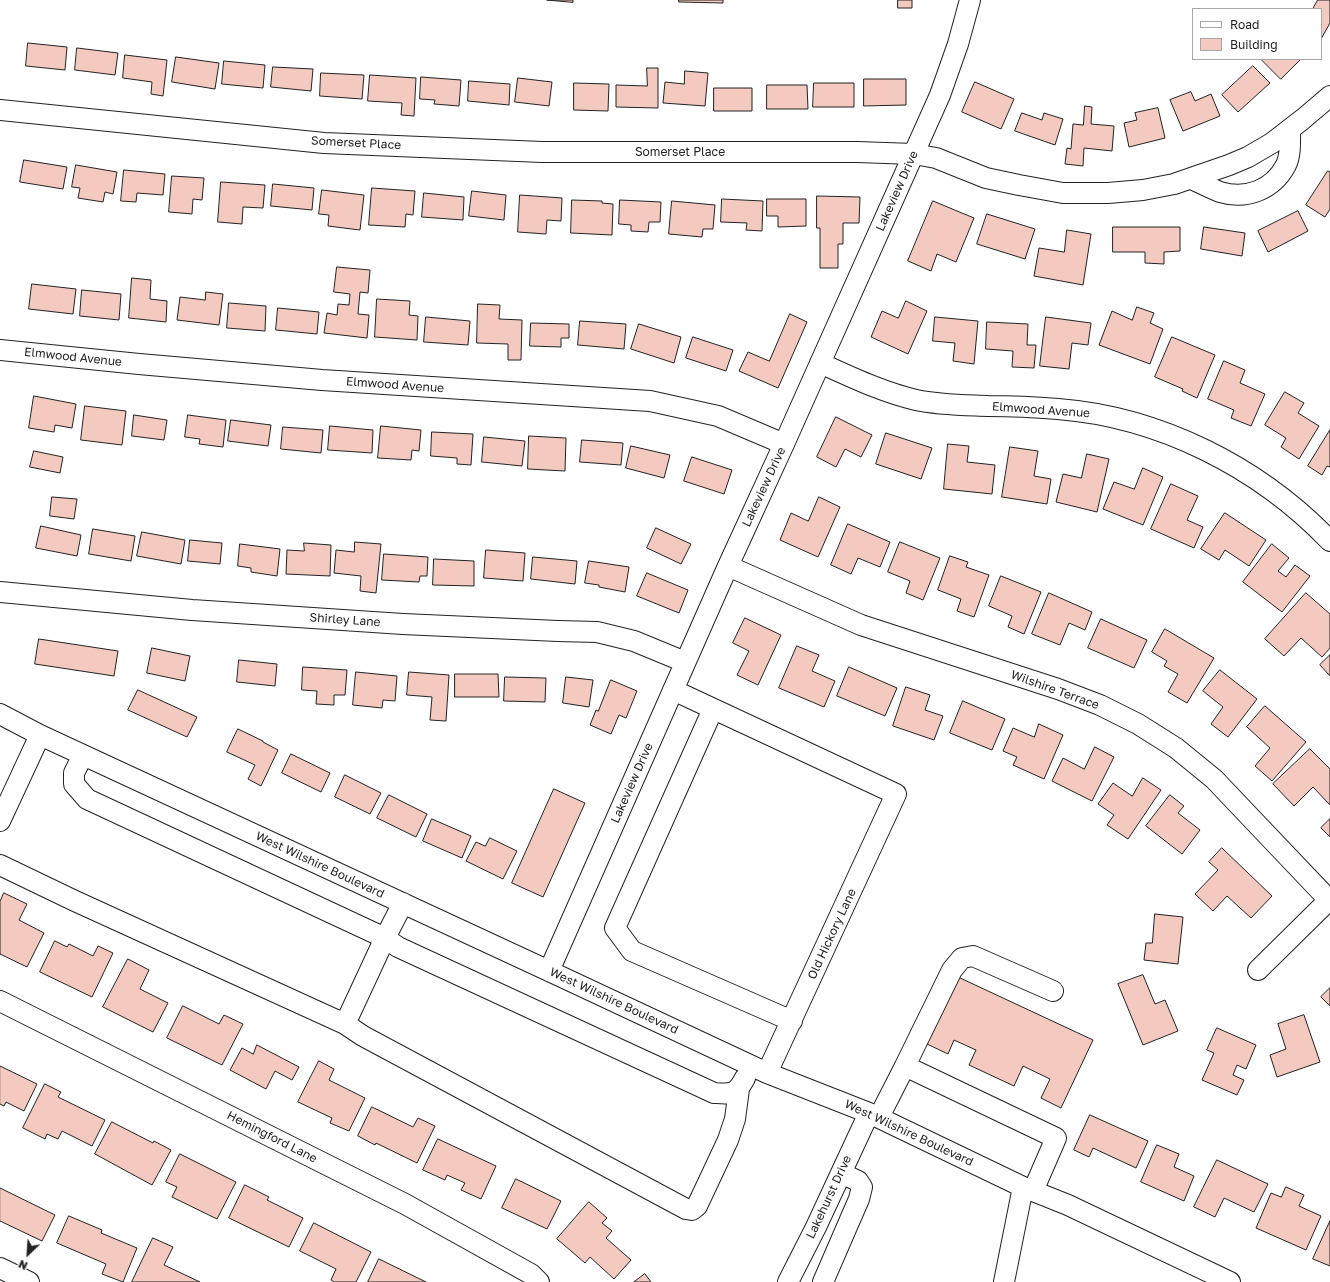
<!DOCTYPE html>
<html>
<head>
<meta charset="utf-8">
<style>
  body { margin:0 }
  #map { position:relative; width:1330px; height:1282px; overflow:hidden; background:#fff; font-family:"Golos Text",sans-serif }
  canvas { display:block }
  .legend { position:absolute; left:1192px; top:8px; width:130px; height:52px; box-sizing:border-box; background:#fff; border:1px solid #a7a7a7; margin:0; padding:5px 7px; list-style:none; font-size:12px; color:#222 }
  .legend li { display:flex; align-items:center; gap:8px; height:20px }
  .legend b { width:20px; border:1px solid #a7a7a7 }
  .north { position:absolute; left:8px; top:1234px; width:40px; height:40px; -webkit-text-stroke:3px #fff; paint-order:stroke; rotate:205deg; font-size:11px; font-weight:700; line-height:16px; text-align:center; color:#222 }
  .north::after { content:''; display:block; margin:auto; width:14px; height:18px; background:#222; clip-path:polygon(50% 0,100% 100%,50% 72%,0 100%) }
</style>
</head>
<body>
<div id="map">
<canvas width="1330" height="1282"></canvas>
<ul class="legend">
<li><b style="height:5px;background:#fff"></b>Road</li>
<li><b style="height:11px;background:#f3c9c0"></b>Building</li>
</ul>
<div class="north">N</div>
</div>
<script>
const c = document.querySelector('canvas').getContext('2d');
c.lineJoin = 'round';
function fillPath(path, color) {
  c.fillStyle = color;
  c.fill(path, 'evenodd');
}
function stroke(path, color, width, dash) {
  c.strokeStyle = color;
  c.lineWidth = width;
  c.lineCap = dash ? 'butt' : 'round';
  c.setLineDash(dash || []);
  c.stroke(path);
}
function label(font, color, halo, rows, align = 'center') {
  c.font = font + ' "Golos Text",sans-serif';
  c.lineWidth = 3;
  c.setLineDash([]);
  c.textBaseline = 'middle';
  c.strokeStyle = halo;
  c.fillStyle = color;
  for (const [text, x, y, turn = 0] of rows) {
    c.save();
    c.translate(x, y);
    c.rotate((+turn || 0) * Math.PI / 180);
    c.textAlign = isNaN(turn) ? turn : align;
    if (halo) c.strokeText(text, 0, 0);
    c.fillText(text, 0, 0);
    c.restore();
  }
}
const building = new Path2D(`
  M 547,0 L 573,0 L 573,2 Z
  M 679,0 L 723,0 L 723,3 L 679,2 Z
  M 898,0 L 912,0 L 912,8 L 898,8 Z
  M 1318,0 L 1330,0 L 1330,23 L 1321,39 L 1321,9 L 1313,9 Z
  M 28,43 L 67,47 L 65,70 L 26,66 Z
  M 77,48 L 118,53 L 115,75 L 75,70 Z
  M 125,55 L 167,60 L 163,96 L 151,94 L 152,82 L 123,78 Z
  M 176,57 L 219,63 L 215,89 L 172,82 Z
  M 1261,59 L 1301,59 L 1281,79 Z
  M 224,61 L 265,65 L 263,88 L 222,84 Z
  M 1253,66 L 1270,83 L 1238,112 L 1222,95 Z
  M 273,67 L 313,69 L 311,91 L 271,87 Z
  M 647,68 L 658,68 L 658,108 L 616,107 L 616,85 L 647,86 Z
  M 685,71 L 708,73 L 705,106 L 663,103 L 665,82 L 684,84 Z
  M 321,73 L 364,75 L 362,99 L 320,96 Z
  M 370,75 L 416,78 L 414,116 L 401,115 L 402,103 L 368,101 Z
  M 421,77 L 461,80 L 459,106 L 434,104 L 435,100 L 420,99 Z
  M 518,78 L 552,82 L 549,106 L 515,102 Z
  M 864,79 L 906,79 L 906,105 L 864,106 Z
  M 469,81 L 510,84 L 509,105 L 468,101 Z
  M 975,82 L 1014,99 L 1001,129 L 962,112 Z
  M 574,83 L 609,84 L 608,111 L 574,110 Z
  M 814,83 L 854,83 L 854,107 L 813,107 Z
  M 767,85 L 807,85 L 808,109 L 767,109 Z
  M 714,88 L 752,88 L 752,111 L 714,111 Z
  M 1191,92 L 1195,101 L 1211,94 L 1220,116 L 1183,131 L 1170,100 Z
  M 1085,106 L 1092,107 L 1091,124 L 1114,126 L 1112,151 L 1084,148 L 1083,166 L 1065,164 L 1067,148 L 1071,149 L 1073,124 L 1083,125 Z
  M 1158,108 L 1165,138 L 1129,147 L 1124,123 L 1137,120 L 1135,113 Z
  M 1022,113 L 1042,120 L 1044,113 L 1063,119 L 1055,145 L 1015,131 Z
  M 24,160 L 67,167 L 63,189 L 20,182 Z
  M 76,165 L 117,172 L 113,194 L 105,192 L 103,202 L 78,198 L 80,188 L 72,187 Z
  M 124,170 L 165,174 L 163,195 L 137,193 L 136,202 L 121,201 Z
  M 1328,171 L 1330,172 L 1330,209 L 1325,217 L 1306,205 Z
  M 172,176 L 204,178 L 202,200 L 193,199 L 192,214 L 169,212 Z
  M 221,182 L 265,185 L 263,208 L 243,207 L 242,224 L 218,222 Z
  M 273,184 L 314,188 L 312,210 L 271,206 Z
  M 372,188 L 415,191 L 413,215 L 406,214 L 405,227 L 369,225 Z
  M 322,190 L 364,195 L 360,230 L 328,226 L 329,215 L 319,214 Z
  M 472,191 L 506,195 L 504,220 L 469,216 Z
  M 424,193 L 464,197 L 463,220 L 422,217 Z
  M 520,195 L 562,198 L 561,221 L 547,220 L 546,234 L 518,232 Z
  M 817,196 L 860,197 L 859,223 L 843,223 L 843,244 L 838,244 L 838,268 L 820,268 L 820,228 L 817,228 Z
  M 722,199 L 763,201 L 762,231 L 746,230 L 747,223 L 721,222 Z
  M 767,199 L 806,199 L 806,226 L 778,227 L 778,216 L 767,216 Z
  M 572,200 L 602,201 L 602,203 L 613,204 L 612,235 L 571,233 Z
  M 620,200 L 661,202 L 660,222 L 649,222 L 648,232 L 631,231 L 631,225 L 619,224 Z
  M 672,201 L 715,205 L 713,229 L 703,229 L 702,237 L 669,234 Z
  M 933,201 L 974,218 L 956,262 L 937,254 L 931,271 L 908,261 Z
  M 1298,211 L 1308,231 L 1268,252 L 1258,231 Z
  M 987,214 L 1035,229 L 1025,259 L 977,244 Z
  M 1113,227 L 1180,227 L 1180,251 L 1164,252 L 1164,264 L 1145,263 L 1145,252 L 1113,252 Z
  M 1204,227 L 1245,233 L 1242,256 L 1201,249 Z
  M 1067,230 L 1091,234 L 1083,285 L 1034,276 L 1039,248 L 1064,252 Z
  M 337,267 L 370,270 L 368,293 L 360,292 L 358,314 L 369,315 L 367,338 L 324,333 L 327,313 L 337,315 L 338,304 L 349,305 L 350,294 L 334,292 Z
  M 132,278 L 151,280 L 150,299 L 167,301 L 166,322 L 129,318 Z
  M 32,284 L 76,289 L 73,314 L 29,309 Z
  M 82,290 L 121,294 L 119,320 L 80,316 Z
  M 206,292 L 223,294 L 219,325 L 177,320 L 180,297 L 205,300 Z
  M 377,299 L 410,301 L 409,315 L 418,316 L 417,340 L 375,337 Z
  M 906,301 L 927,311 L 908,354 L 871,337 L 882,311 L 898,318 Z
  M 229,303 L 266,306 L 265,331 L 227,328 Z
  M 478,304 L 500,305 L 499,319 L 522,320 L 521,360 L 508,360 L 508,344 L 477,343 Z
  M 1137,307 L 1154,313 L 1150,323 L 1163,329 L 1150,364 L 1099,345 L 1112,311 L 1132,320 Z
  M 278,308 L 319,312 L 317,334 L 276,330 Z
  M 790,314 L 807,322 L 778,388 L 739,371 L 748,352 L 769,361 Z
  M 426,317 L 470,321 L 468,345 L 424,342 Z
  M 935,317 L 978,321 L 974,364 L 953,361 L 955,343 L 933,341 Z
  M 1046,317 L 1091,323 L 1088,345 L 1072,343 L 1069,369 L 1040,366 Z
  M 580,321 L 626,324 L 624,349 L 578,345 Z
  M 987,322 L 1028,324 L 1027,345 L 1036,345 L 1034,368 L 1012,367 L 1013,351 L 986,349 Z
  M 531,323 L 569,324 L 569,338 L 561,338 L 561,347 L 530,346 Z
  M 639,324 L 681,337 L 674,363 L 631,349 Z
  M 693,337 L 733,350 L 726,371 L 686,358 Z
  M 1172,337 L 1215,355 L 1197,398 L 1182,391 L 1183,389 L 1155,377 Z
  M 1224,361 L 1245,370 L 1240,383 L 1265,394 L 1251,426 L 1231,418 L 1234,410 L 1208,399 Z
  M 1285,392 L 1304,403 L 1298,413 L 1319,426 L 1299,459 L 1281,447 L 1286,438 L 1265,425 Z
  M 34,396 L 76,404 L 72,428 L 55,425 L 54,432 L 29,428 Z
  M 85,406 L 126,411 L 122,445 L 81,440 Z
  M 134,415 L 167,420 L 164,440 L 132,436 Z
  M 188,415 L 226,420 L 223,447 L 199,444 L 200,439 L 185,437 Z
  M 836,417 L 872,435 L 861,457 L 845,449 L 836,467 L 817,457 Z
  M 231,420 L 271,425 L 268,446 L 228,441 Z
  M 330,426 L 373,430 L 372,453 L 328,450 Z
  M 381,426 L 421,430 L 419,451 L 412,450 L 411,460 L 378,458 Z
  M 283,427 L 323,430 L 321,453 L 281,449 Z
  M 1330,430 L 1330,467 L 1327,466 L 1322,475 L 1308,466 Z
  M 432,432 L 473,434 L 471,465 L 457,464 L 457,458 L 431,456 Z
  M 886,433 L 932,448 L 921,479 L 876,464 Z
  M 529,436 L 566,438 L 565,471 L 528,469 Z
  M 484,437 L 525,441 L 522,466 L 482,462 Z
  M 582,440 L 623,443 L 621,465 L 580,462 Z
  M 948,444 L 969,446 L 967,462 L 995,465 L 992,494 L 944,489 Z
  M 631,446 L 670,455 L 664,478 L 626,468 Z
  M 1010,447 L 1038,451 L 1034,476 L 1051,479 L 1047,504 L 1002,497 Z
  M 34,451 L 63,457 L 60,473 L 30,467 Z
  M 1087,454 L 1109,459 L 1097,512 L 1056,502 L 1063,474 L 1081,478 Z
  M 692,457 L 732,470 L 724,494 L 684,481 Z
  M 1143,468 L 1163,477 L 1143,525 L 1103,509 L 1114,482 L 1134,489 Z
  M 1171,484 L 1198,496 L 1187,520 L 1203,527 L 1194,548 L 1151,529 Z
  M 52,497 L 77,499 L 74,519 L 50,516 Z
  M 819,497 L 840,507 L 818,557 L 780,540 L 791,513 L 808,521 Z
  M 1225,513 L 1266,540 L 1249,566 L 1225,550 L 1219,560 L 1201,549 Z
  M 848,524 L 890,542 L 880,567 L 858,558 L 851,574 L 831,565 Z
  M 41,526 L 81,535 L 77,556 L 36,548 Z
  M 656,528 L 691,544 L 681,564 L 647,548 Z
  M 93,529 L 135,536 L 131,561 L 89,554 Z
  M 142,532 L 185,540 L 181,564 L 137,556 Z
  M 190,540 L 222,543 L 220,564 L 188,561 Z
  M 355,542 L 381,544 L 376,593 L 360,591 L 361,576 L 334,573 L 336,550 L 354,552 Z
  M 900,542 L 940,558 L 923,600 L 906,593 L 910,581 L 888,572 Z
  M 304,543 L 331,545 L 330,576 L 286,574 L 287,550 L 304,551 Z
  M 240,544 L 280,549 L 277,576 L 251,572 L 251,568 L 238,566 Z
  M 1272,544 L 1289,558 L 1278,571 L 1286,577 L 1295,565 L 1310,576 L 1282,612 L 1243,582 Z
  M 486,550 L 525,553 L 523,581 L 484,578 Z
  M 384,554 L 428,557 L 427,576 L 420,576 L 419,582 L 382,580 Z
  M 950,556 L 968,562 L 966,567 L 989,575 L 974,617 L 957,611 L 961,599 L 938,590 Z
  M 533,557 L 577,561 L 575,584 L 531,579 Z
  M 434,559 L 474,561 L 474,586 L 433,585 Z
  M 589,561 L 629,567 L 625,592 L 599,587 L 599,585 L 585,583 Z
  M 647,573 L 688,590 L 679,613 L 637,596 Z
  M 1001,576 L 1041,592 L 1024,634 L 1008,627 L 1012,616 L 989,606 Z
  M 1049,593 L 1092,612 L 1085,630 L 1069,623 L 1060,645 L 1032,634 Z
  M 1306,593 L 1330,614 L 1330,648 L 1322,657 L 1301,638 L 1284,656 L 1265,639 Z
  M 745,618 L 781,635 L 758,685 L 737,675 L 749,651 L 733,643 Z
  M 1101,619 L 1147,640 L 1134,668 L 1088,648 Z
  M 1165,629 L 1214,658 L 1187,703 L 1168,692 L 1178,674 L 1164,666 L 1167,661 L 1152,652 Z
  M 39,639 L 118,651 L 114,676 L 35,664 Z
  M 797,646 L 819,655 L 812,671 L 835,681 L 824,707 L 779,688 Z
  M 152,648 L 190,656 L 185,681 L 147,673 Z
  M 1330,655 L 1330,676 L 1320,665 Z
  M 239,660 L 277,664 L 275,686 L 237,682 Z
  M 303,667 L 347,670 L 345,695 L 334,695 L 334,705 L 316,704 L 317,691 L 302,690 Z
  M 849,667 L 897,688 L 885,716 L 837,696 Z
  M 1220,670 L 1257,699 L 1228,737 L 1211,724 L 1223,707 L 1203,691 Z
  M 356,672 L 397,676 L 395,701 L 383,700 L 382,708 L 353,705 Z
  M 409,672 L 449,675 L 446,721 L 430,720 L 432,697 L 407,695 Z
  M 455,674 L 498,674 L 499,697 L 455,697 Z
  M 505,677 L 546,678 L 545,702 L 504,701 Z
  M 566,677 L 593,680 L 589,707 L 563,703 Z
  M 611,680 L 637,691 L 626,718 L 619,715 L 611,734 L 590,725 L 596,710 L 598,711 Z
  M 906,687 L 930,695 L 925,710 L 943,716 L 934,740 L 893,726 Z
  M 138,690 L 197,717 L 187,737 L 128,710 Z
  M 963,701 L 1005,719 L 992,750 L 950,733 Z
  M 1265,706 L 1306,742 L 1272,781 L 1255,766 L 1270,748 L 1247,727 Z
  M 1039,724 L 1063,735 L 1044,779 L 1013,765 L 1017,757 L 1003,751 L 1013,728 L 1034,737 Z
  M 238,729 L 263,741 L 263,742 L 278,750 L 261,786 L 248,779 L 255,765 L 227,752 Z
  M 1095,747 L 1114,757 L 1092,801 L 1052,781 L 1063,758 L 1084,769 Z
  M 1310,749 L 1330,769 L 1330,805 L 1313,787 L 1294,806 L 1273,784 Z
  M 291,754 L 330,773 L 321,792 L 282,773 Z
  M 345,775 L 381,793 L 370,814 L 335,797 Z
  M 1143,778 L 1161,790 L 1128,839 L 1107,825 L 1114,815 L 1098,804 L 1113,783 L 1132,796 Z
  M 554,789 L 585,803 L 543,897 L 512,883 Z
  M 389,795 L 427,814 L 416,837 L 377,818 Z
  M 1170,795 L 1184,806 L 1178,813 L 1200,830 L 1182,854 L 1146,826 Z
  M 432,819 L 471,836 L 462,858 L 423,841 Z
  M 1330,819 L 1330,837 L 1321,828 Z
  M 490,838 L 517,851 L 503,879 L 466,861 L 476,842 L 485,846 Z
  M 1222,848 L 1272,896 L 1251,918 L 1227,896 L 1213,911 L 1195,894 L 1218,870 L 1209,862 Z
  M 4,893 L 27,904 L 19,920 L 44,933 L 27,967 L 0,954 L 0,902 Z
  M 1155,914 L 1183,917 L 1178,964 L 1144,960 L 1146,943 L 1152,943 Z
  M 55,941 L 67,947 L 69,944 L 93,956 L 98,946 L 113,953 L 92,997 L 40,972 Z
  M 128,959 L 149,970 L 140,989 L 168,1003 L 153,1032 L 103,1007 Z
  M 1143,975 L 1155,1004 L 1165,1000 L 1178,1031 L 1143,1045 L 1118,984 Z
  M 958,977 L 1093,1040 L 1061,1108 L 1041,1098 L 1050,1079 L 1023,1066 L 1014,1086 L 969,1065 L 976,1050 L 954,1040 L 948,1054 L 927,1044 Z
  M 1330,988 L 1330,1006 L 1321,997 Z
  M 183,1006 L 219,1024 L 224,1015 L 243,1024 L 222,1065 L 167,1038 Z
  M 1304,1015 L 1320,1062 L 1277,1077 L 1270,1055 L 1286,1049 L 1278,1024 Z
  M 1217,1028 L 1256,1045 L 1246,1069 L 1237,1065 L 1233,1075 L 1244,1080 L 1237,1095 L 1202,1080 L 1214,1053 L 1207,1050 Z
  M 257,1045 L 299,1067 L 292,1080 L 275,1071 L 266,1089 L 230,1070 L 242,1048 L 253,1054 Z
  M 319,1061 L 334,1069 L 329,1080 L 365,1098 L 349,1131 L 330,1123 L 332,1118 L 298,1102 Z
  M 0,1066 L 37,1084 L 24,1111 L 6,1102 L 4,1106 L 0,1104 Z
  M 45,1084 L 61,1092 L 58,1097 L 105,1120 L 92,1146 L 62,1131 L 58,1139 L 47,1134 L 45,1139 L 23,1128 Z
  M 372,1107 L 413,1127 L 418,1118 L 435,1126 L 417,1163 L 376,1143 L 375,1145 L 358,1136 Z
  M 1090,1115 L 1148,1141 L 1136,1168 L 1093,1148 L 1089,1157 L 1074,1150 Z
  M 112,1122 L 153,1143 L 154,1141 L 171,1150 L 152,1185 L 95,1154 Z
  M 438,1139 L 496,1166 L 481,1199 L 461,1190 L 465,1183 L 447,1175 L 445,1180 L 423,1170 Z
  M 1157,1145 L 1179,1154 L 1174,1167 L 1194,1176 L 1184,1201 L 1141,1182 Z
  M 180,1154 L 236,1182 L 217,1219 L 172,1197 L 177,1187 L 166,1182 Z
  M 1217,1160 L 1268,1184 L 1254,1212 L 1224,1198 L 1215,1217 L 1194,1207 Z
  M 516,1179 L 561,1201 L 547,1229 L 502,1208 Z
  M 245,1185 L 269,1197 L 267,1200 L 303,1218 L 289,1247 L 229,1218 Z
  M 1286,1187 L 1304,1195 L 1299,1206 L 1321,1216 L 1306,1250 L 1256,1228 L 1271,1193 L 1281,1197 Z
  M 0,1188 L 55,1215 L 42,1241 L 0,1221 Z
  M 589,1202 L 607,1218 L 602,1223 L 612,1231 L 606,1238 L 631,1260 L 614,1279 L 590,1257 L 585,1263 L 557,1239 Z
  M 69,1216 L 102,1230 L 101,1233 L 137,1248 L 123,1282 L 102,1274 L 106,1264 L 57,1243 Z
  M 1330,1221 L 1330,1266 L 1313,1259 Z
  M 314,1223 L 371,1252 L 356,1282 L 334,1282 L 331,1280 L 336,1269 L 300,1251 Z
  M 153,1238 L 173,1247 L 164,1265 L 200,1282 L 132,1282 Z
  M 379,1259 L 426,1282 L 368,1282 Z
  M 645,1274 L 651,1282 L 634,1282 Z`);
const minor = new Path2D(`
  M 0,110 L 324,143 L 542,152 L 857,152 L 914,154 L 936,158 L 986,178 L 1019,185 L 1063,193 L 1108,193 L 1143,190 L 1174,184 L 1229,165 L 1248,157 L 1272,143 L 1303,119 L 1330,96
  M 1191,179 C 1201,183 1210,188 1220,192 C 1246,200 1273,190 1286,165 C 1291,155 1290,141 1290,129
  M 0,350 L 139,364 L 322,380 L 650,401 L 718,416 L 784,444
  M 820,363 C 851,377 882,392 916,400 C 939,405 964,405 988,406 C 1011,406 1034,407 1058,409 C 1160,417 1259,467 1330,541
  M 728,566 L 861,625 L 1058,689 L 1100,705 L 1138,724 L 1176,748 L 1214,779 L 1330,901
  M 0,592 L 192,610 L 403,624 L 558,631 L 597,632 L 634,641 L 685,662
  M 673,690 L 896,794 L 767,1073
  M 713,709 L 615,928 L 632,951 L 792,1021
  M 0,714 L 40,735 L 549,971 L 767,1073 L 869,1113 L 1023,1187 L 1068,1205 L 1230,1282
  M 83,755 L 74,773 L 74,784 L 87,799 L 385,938 L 345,1024
  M 0,821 L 40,735
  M 0,865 L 75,901 L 345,1024 L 363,1036 L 686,1209 L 692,1210 L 697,1206 L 728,1140 L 735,1119 L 739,1089
  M 403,903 L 385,938 L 398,947 L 714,1093 C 732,1094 736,1095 745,1078
  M 1258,970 L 1329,900
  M 549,971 L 728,566 L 784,444 L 940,95 L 958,44 L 970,0
  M 0,1001 L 405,1204 L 531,1274 L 539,1282
  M 905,1066 L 952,970 L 962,958 L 973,956 L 1053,991
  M 879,1117 L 905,1066 L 1056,1138 L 1033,1191
  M 0,1268 L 29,1282
  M 788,1282 L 816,1227 L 869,1113
  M 823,1282 L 859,1199 L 862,1187 L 858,1181 L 841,1173
  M 1004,1282 L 1023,1187`);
const streetNames = [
  ["Somerset Place",356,143,3],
  ["Somerset Place",680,152],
  ["Lakeview Drive",897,191,-66],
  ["Elmwood Avenue",73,357,6],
  ["Elmwood Avenue",395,385,4],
  ["Elmwood Avenue",1041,410,4],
  ["Lakeview Drive",764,487,-65],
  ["Shirley Lane",345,620,4],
  ["Wilshire Terrace",1055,690,20],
  ["Lakeview Drive",632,783,-66],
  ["West Wilshire Boulevard",320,865,25],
  ["Old Hickory Lane",832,934,-65],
  ["West Wilshire Boulevard",614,1001,25],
  ["West Wilshire Boulevard",909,1133,25],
  ["Hemingford Lane",272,1137,27],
  ["Lakehurst Drive",829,1197,-65]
];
fillPath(building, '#f3c9c0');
stroke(building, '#222', 1);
stroke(minor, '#222', 22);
stroke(minor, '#fff', 20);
label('12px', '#222', '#fff', streetNames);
</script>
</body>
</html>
